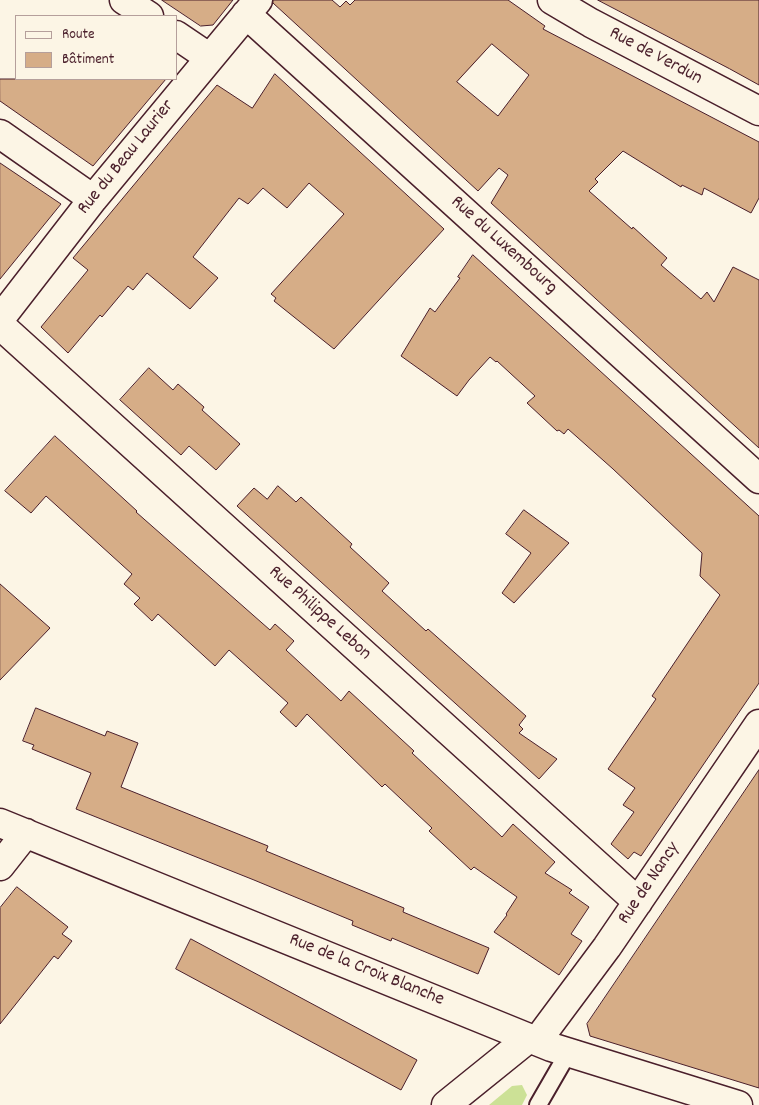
<!DOCTYPE html>
<html>
<head>
<meta charset="utf-8">
<style>
  body { margin:0 }
  #map { position:relative; width:759px; height:1105px; overflow:hidden; background:#fcf5e5; font-family:Dekko,sans-serif }
  canvas { display:block }
  .legend { position:absolute; left:15px; top:15px; width:162px; height:65px; box-sizing:border-box; background:#fcf5e5; border:1px solid #b59f9b; margin:0; padding:6px 9px; list-style:none; font-size:15px; color:#4a1f2b }
  .legend li { display:flex; align-items:center; gap:10px; height:25px }
  .legend b { width:25px; border:1px solid #b59f9b }
</style>
</head>
<body>
<div id="map">
<canvas width="759" height="1105"></canvas>
<ul class="legend">
<li><b style="height:6px;background:#fcf5e5"></b>Route</li>
<li><b style="height:14px;background:#d6ad87"></b>Bâtiment</li>
</ul>
</div>
<script>
const c = document.querySelector('canvas').getContext('2d');
c.lineJoin = 'round';
function fillPath(path, color) {
  c.fillStyle = color;
  c.fill(path, 'evenodd');
}
function stroke(path, color, width, dash) {
  c.strokeStyle = color;
  c.lineWidth = width;
  c.lineCap = dash ? 'butt' : 'round';
  c.setLineDash(dash || []);
  c.stroke(path);
}
function label(font, color, halo, rows, align = 'center') {
  c.font = font + ' Dekko,sans-serif';
  c.lineWidth = 4;
  c.setLineDash([]);
  c.textBaseline = 'middle';
  c.strokeStyle = halo;
  c.fillStyle = color;
  for (const [text, x, y, turn = 0] of rows) {
    c.save();
    c.translate(x, y);
    c.rotate((+turn || 0) * Math.PI / 180);
    c.textAlign = isNaN(turn) ? turn : align;
    if (halo) c.strokeText(text, 0, 0);
    c.fillText(text, 0, 0);
    c.restore();
  }
}
const green = new Path2D(`
  M 522,1085 L 527,1095 L 522,1105 L 489,1105 L 512,1086 Z`);
const building = new Path2D(`
  M 162,0 L 233,0 L 213,25 L 201,26 Z
  M 273,0 L 332,0 L 340,7 L 346,1 L 350,5 L 355,0 L 508,0 L 545,26 L 543,29 L 759,142 L 759,198 L 751,213 L 704,188 L 702,195 L 682,185 L 681,187 L 623,151 L 595,179 L 598,182 L 589,191 L 632,229 L 633,227 L 667,258 L 661,265 L 701,299 L 707,292 L 714,302 L 733,267 L 759,280 L 759,448 L 491,203 L 508,175 L 499,168 L 478,191 L 273,3 ZM 492,44 L 529,75 L 498,116 L 457,82 Z
  M 598,0 L 759,0 L 759,85 L 730,69 Z
  M 275,74 L 444,229 L 334,349 L 274,301 L 276,298 L 271,294 L 344,214 L 309,183 L 287,208 L 263,188 L 248,204 L 239,198 L 193,257 L 218,278 L 190,309 L 147,273 L 133,290 L 128,286 L 102,317 L 100,315 L 68,353 L 41,327 L 88,270 L 73,258 L 217,85 L 252,108 Z
  M 0,79 L 166,79 L 93,166 L 0,101 Z
  M 0,163 L 61,204 L 0,279 Z
  M 473,255 L 759,516 L 759,683 L 641,856 L 634,852 L 628,859 L 611,844 L 634,812 L 623,805 L 635,788 L 608,769 L 656,699 L 652,696 L 720,595 L 700,576 L 702,553 L 613,469 L 568,429 L 564,434 L 559,430 L 557,431 L 527,403 L 535,396 L 497,361 L 496,362 L 490,357 L 469,380 L 457,396 L 401,356 L 430,308 L 435,312 L 460,278 L 458,277 Z
  M 149,368 L 173,390 L 178,384 L 204,407 L 202,410 L 240,444 L 216,470 L 189,446 L 181,455 L 120,400 Z
  M 55,436 L 137,511 L 136,512 L 270,630 L 275,624 L 294,641 L 286,650 L 341,701 L 349,691 L 414,751 L 412,753 L 502,837 L 513,824 L 555,862 L 545,873 L 572,890 L 569,893 L 589,907 L 571,934 L 582,941 L 559,975 L 494,932 L 507,915 L 506,914 L 517,897 L 474,867 L 471,870 L 429,831 L 432,828 L 385,784 L 382,787 L 307,714 L 296,727 L 280,712 L 288,703 L 229,650 L 215,666 L 158,614 L 152,621 L 134,604 L 140,598 L 124,584 L 132,574 L 46,496 L 31,513 L 5,491 Z
  M 278,486 L 296,502 L 301,497 L 352,544 L 350,547 L 389,583 L 382,591 L 426,631 L 428,629 L 526,716 L 519,725 L 523,729 L 519,733 L 557,759 L 539,779 L 237,506 L 254,488 L 267,499 Z
  M 524,510 L 569,543 L 514,603 L 502,593 L 531,553 L 506,534 Z
  M 0,584 L 50,628 L 0,680 Z
  M 36,708 L 105,736 L 107,731 L 138,743 L 121,787 L 268,846 L 266,851 L 404,908 L 403,912 L 489,948 L 478,974 L 392,938 L 391,941 L 352,925 L 353,921 L 254,880 L 76,809 L 91,773 L 32,749 L 34,745 L 23,741 Z
  M 759,770 L 759,1088 L 590,1036 L 587,1024 Z
  M 17,887 L 68,927 L 62,934 L 72,941 L 58,959 L 54,956 L 0,1024 L 0,908 Z
  M 191,939 L 417,1060 L 401,1090 L 176,969 Z`);
const lane = new Path2D(`
  M 538,1105 L 568,1053`);
const street = new Path2D(`
  M 124,0 L 149,16
  M 552,0 L 591,23 L 759,111
  M 246,14 L 759,479
  M 176,35 L 210,58
  M 0,134 L 93,199
  M 0,319 L 93,199 L 258,0
  M 0,325 L 638,902
  M 0,823 L 551,1047 L 738,1105
  M 0,866 L 26,833
  M 537,1041 L 607,947 L 759,724
  M 446,1105 L 529,1038`);
const streetNames = [
  ["Rue de Verdun",655,57,28],
  ["Rue du Beau Laurier",127,158,-51],
  ["Rue du Luxembourg",503,246,42],
  ["Rue Philippe Lebon",319,614,42],
  ["Rue de Nancy",650,884,-56],
  ["Rue de la Croix Blanche",366,971,22]
];
fillPath(green, '#cce196');
fillPath(building, '#d6ad87');
stroke(building, '#4a1f2b', 1);
stroke(lane, '#4a1f2b', 20);
stroke(street, '#4a1f2b', 31);
stroke(lane, '#fcf5e5', 16);
stroke(street, '#fcf5e5', 28);
label('19px', '#4a1f2b', '#fcf5e5', streetNames);
</script>
</body>
</html>
